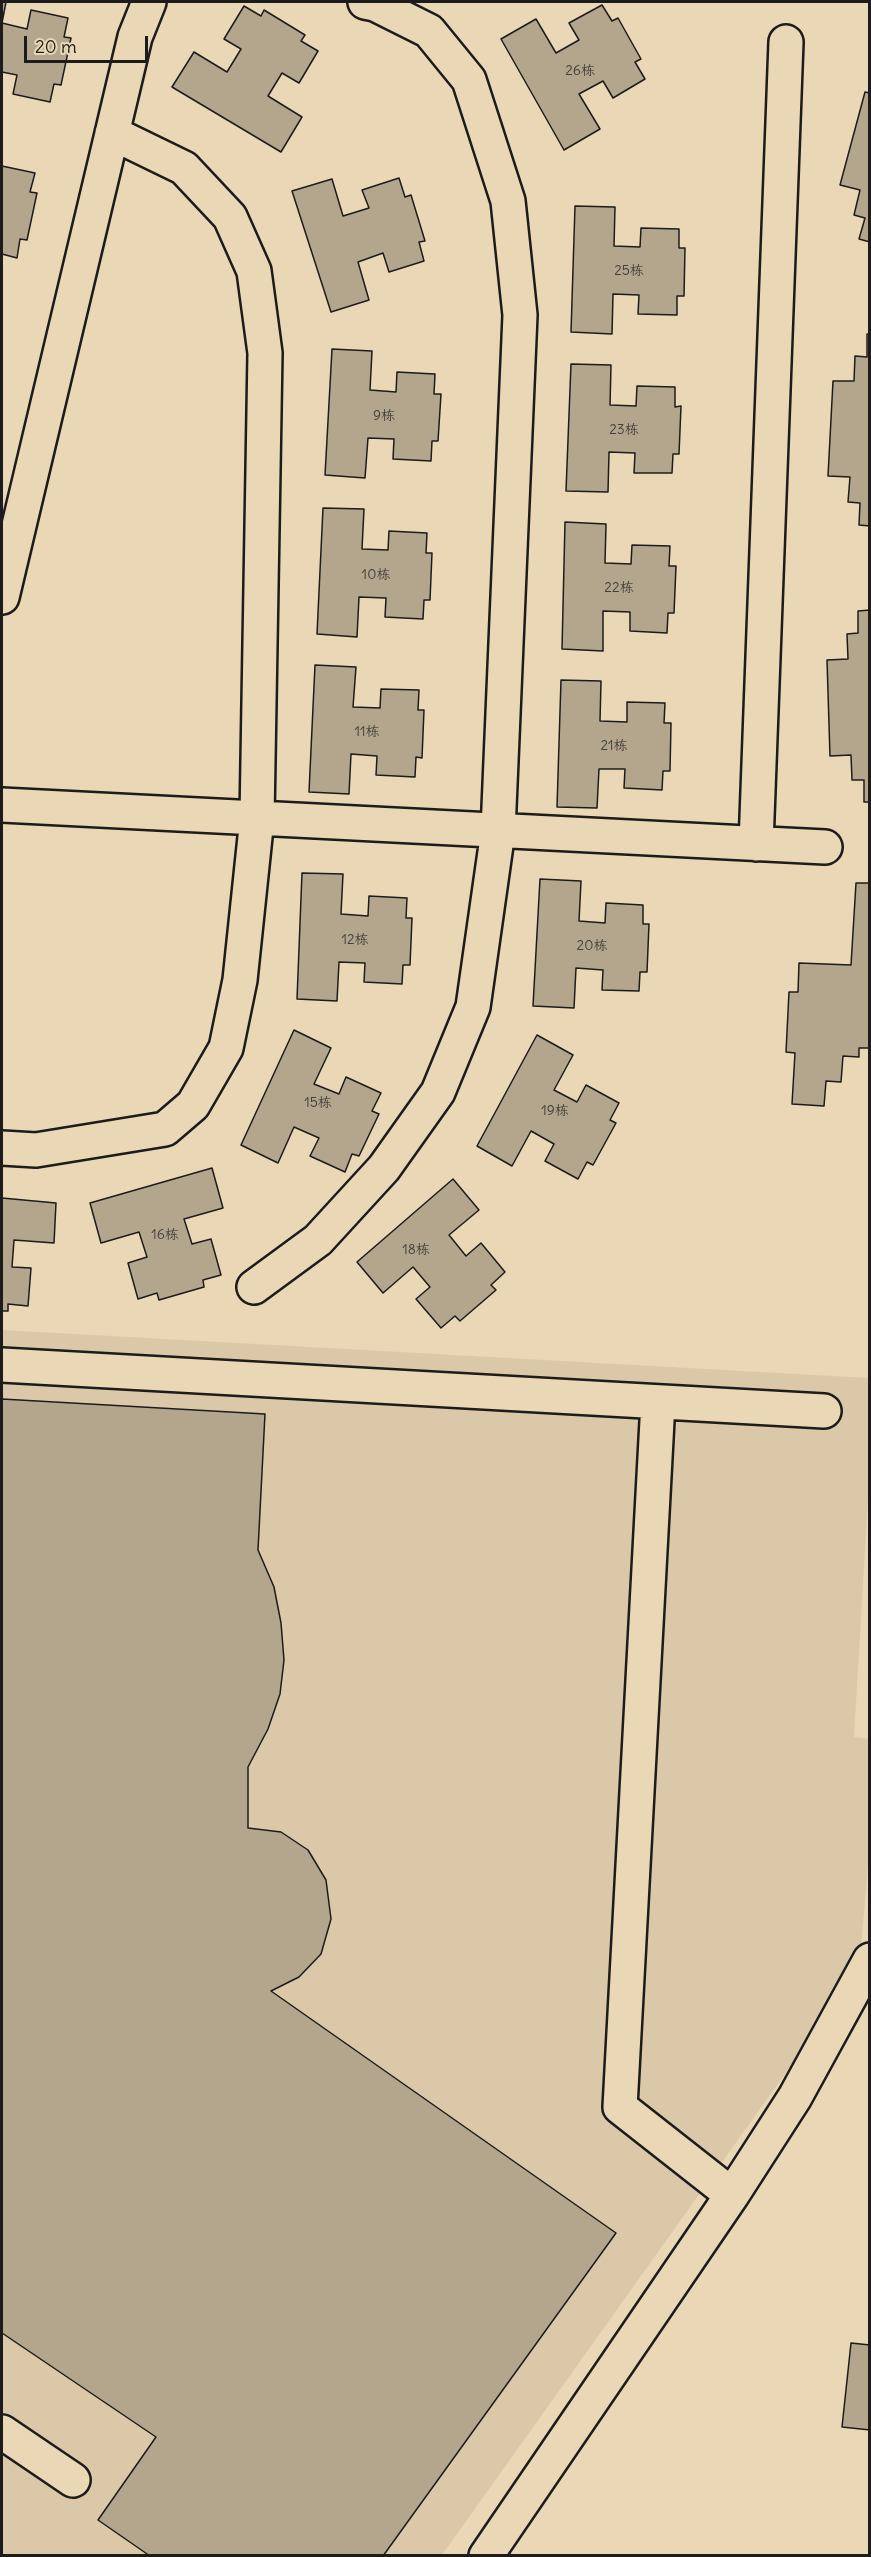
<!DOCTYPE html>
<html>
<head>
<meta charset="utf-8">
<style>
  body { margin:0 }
  #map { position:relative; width:871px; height:2557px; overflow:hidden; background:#ead7b5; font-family:Delius,sans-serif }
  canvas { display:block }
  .frame { position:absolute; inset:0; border:3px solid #1c1c1c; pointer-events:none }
  .scale { position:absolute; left:24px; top:36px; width:124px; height:27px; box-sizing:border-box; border:3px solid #1c1c1c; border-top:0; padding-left:8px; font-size:18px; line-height:21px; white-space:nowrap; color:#1c1c1c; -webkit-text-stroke:4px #ead7b5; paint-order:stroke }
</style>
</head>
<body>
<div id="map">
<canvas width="871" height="2557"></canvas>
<div class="frame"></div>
<div class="scale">20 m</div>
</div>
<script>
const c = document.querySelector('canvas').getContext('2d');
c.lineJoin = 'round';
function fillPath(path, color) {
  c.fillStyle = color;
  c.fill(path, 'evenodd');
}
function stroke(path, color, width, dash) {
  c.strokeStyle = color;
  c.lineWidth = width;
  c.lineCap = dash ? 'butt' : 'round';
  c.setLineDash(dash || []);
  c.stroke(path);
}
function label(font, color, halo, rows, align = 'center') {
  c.font = font + ' Delius,"LXGW WenKai TC",sans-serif';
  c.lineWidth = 6;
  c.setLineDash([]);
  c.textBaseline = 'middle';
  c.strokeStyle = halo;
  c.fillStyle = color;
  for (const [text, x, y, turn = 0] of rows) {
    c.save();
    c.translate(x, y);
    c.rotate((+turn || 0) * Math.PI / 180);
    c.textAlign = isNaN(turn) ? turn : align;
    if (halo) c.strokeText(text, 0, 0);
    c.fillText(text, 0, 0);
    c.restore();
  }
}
const built = new Path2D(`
  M 2,1330 L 869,1378 L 869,1481 L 854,1737 L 870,1739 L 869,1854 L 859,1970 L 442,2555 L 2,2555 Z`);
const building = new Path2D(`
  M 2,2 L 6,2 L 2,23 Z
  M 602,5 L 612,21 L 618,18 L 641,59 L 635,62 L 645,79 L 613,98 L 603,81 L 579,94 L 600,129 L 564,150 L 501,39 L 536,19 L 556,53 L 579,40 L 569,23 Z
  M 244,6 L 261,16 L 264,10 L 305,35 L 301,41 L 318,51 L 299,83 L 282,73 L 268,96 L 302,117 L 281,152 L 172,87 L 194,52 L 227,72 L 241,49 L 224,39 Z
  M 31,10 L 68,18 L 64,37 L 71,38 L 61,85 L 54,84 L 50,102 L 13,94 L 17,75 L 2,72 L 2,23 L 27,29 Z
  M 865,92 L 870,93 L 870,242 L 859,239 L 865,218 L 854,215 L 860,190 L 840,185 Z
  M 2,166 L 35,173 L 30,192 L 37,193 L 27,240 L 20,239 L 17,258 L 2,254 Z
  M 399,178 L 405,197 L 411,195 L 425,241 L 419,242 L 424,261 L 389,272 L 383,253 L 358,262 L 369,300 L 331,312 L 292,191 L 332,179 L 343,216 L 369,208 L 362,190 Z
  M 575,206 L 615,207 L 614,246 L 640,247 L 641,228 L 679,229 L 679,248 L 685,248 L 684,296 L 677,296 L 677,315 L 638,314 L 639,295 L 613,294 L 612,334 L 571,332 Z
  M 867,334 L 870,334 L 870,526 L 859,525 L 860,503 L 848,502 L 850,477 L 828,476 L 833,381 L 854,381 L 855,356 L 867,357 Z
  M 332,349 L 372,351 L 370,390 L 396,392 L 397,372 L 435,374 L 434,394 L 441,394 L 438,441 L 432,441 L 431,461 L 393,459 L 394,439 L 368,438 L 365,478 L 325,475 Z
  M 571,364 L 611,365 L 610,405 L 636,406 L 637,386 L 675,387 L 675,407 L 681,406 L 679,454 L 673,454 L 672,473 L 634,473 L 635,453 L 609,452 L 608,492 L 566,491 Z
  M 323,508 L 364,509 L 362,549 L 388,550 L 389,531 L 427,533 L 426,553 L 432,553 L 430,600 L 424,600 L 423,619 L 385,617 L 386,598 L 359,597 L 357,637 L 317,634 Z
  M 565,522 L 606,524 L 605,563 L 631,564 L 632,545 L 670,546 L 669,566 L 676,566 L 674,613 L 668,613 L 667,633 L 630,631 L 630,612 L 603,611 L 603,651 L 562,649 Z
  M 870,610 L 870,802 L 864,802 L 864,780 L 852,780 L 851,755 L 830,756 L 827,660 L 848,659 L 847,634 L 858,633 L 858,611 Z
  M 315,665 L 356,667 L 353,707 L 380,708 L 381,689 L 419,690 L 418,710 L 424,710 L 422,758 L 416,757 L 415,777 L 376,775 L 377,756 L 351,754 L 349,794 L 309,792 Z
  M 561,680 L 601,681 L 600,721 L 627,722 L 627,702 L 665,703 L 664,723 L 671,723 L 670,771 L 663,771 L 662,790 L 624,788 L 625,769 L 599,769 L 597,808 L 557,807 Z
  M 302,873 L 343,874 L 341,914 L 368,916 L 369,896 L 407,898 L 406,918 L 412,918 L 410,965 L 403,965 L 402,984 L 364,982 L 365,963 L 339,962 L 337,1001 L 297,999 Z
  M 540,879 L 581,881 L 579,921 L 605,923 L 606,903 L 643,905 L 643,924 L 649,924 L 647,972 L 640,972 L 639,991 L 602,990 L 603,970 L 576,968 L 574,1008 L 533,1006 Z
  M 856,883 L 870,883 L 870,1048 L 859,1048 L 859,1057 L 843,1056 L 841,1082 L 826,1081 L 824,1106 L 792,1104 L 795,1053 L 786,1052 L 789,992 L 798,992 L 799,963 L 851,965 Z
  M 294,1030 L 331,1048 L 314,1084 L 339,1094 L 346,1077 L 381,1093 L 372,1111 L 379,1114 L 359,1156 L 352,1154 L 345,1172 L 310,1156 L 319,1138 L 294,1127 L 278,1163 L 241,1145 Z
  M 537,1035 L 573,1055 L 554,1090 L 577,1102 L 586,1085 L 619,1103 L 610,1120 L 616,1123 L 593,1165 L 587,1162 L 578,1179 L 545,1161 L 554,1144 L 531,1131 L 512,1166 L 477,1146 Z
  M 212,1168 L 223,1208 L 184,1219 L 192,1244 L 211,1239 L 221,1275 L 203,1280 L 204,1287 L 159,1300 L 157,1293 L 138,1299 L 128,1263 L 147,1257 L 139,1232 L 101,1243 L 90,1203 Z
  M 453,1179 L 479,1210 L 449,1235 L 466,1256 L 481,1243 L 505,1272 L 491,1285 L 496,1290 L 460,1321 L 455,1316 L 441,1328 L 416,1299 L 430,1287 L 413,1267 L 383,1293 L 357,1262 Z
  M 2,1198 L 56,1203 L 54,1243 L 14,1240 L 12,1267 L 31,1268 L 28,1306 L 8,1304 L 8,1311 L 2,1311 Z
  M 2,1399 L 265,1414 L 258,1550 L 274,1587 L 281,1623 L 284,1660 L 280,1694 L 268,1729 L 248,1767 L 248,1828 L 281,1832 L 308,1850 L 326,1880 L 331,1919 L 321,1954 L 299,1977 L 271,1991 L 616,2233 L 383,2556 L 150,2556 L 98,2520 L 156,2437 L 2,2333 Z
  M 851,2343 L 870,2345 L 870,2430 L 842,2427 Z`);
const minor = new Path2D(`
  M 2,597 L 135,37 L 149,2
  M 2,805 L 825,847
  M 756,844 L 786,42
  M 2,1148 L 36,1150 L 165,1129 L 193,1105 L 226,1048 L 240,980 L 257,818 L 265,353 L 254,271 L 230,217 L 184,168 L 112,133
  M 254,1287 L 318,1240 L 384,1168 L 438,1092 L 473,1007 L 498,831 L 520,315 L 508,201 L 469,80 L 429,31 L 375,4 L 365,2
  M 2,1365 L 824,1411
  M 658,1402 L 620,2107 L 732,2195
  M 2,2432 L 73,2480
  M 486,2556 L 732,2195 L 795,2097 L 870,1960`);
const numberNames = [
  ["26栋",580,71],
  ["25栋",629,271],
  ["9栋",384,416],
  ["23栋",624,430],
  ["10栋",376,575],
  ["22栋",619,588],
  ["11栋",367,732],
  ["21栋",614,746],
  ["12栋",355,940],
  ["20栋",592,946],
  ["15栋",318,1103],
  ["19栋",555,1111],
  ["16栋",165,1235],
  ["18栋",416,1250]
];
fillPath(built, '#dac8a9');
fillPath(building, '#b4a68d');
stroke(building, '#1c1c1c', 1.5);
stroke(minor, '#1c1c1c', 38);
stroke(minor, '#ead7b5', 33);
label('14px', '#423e38', null, numberNames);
</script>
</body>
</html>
